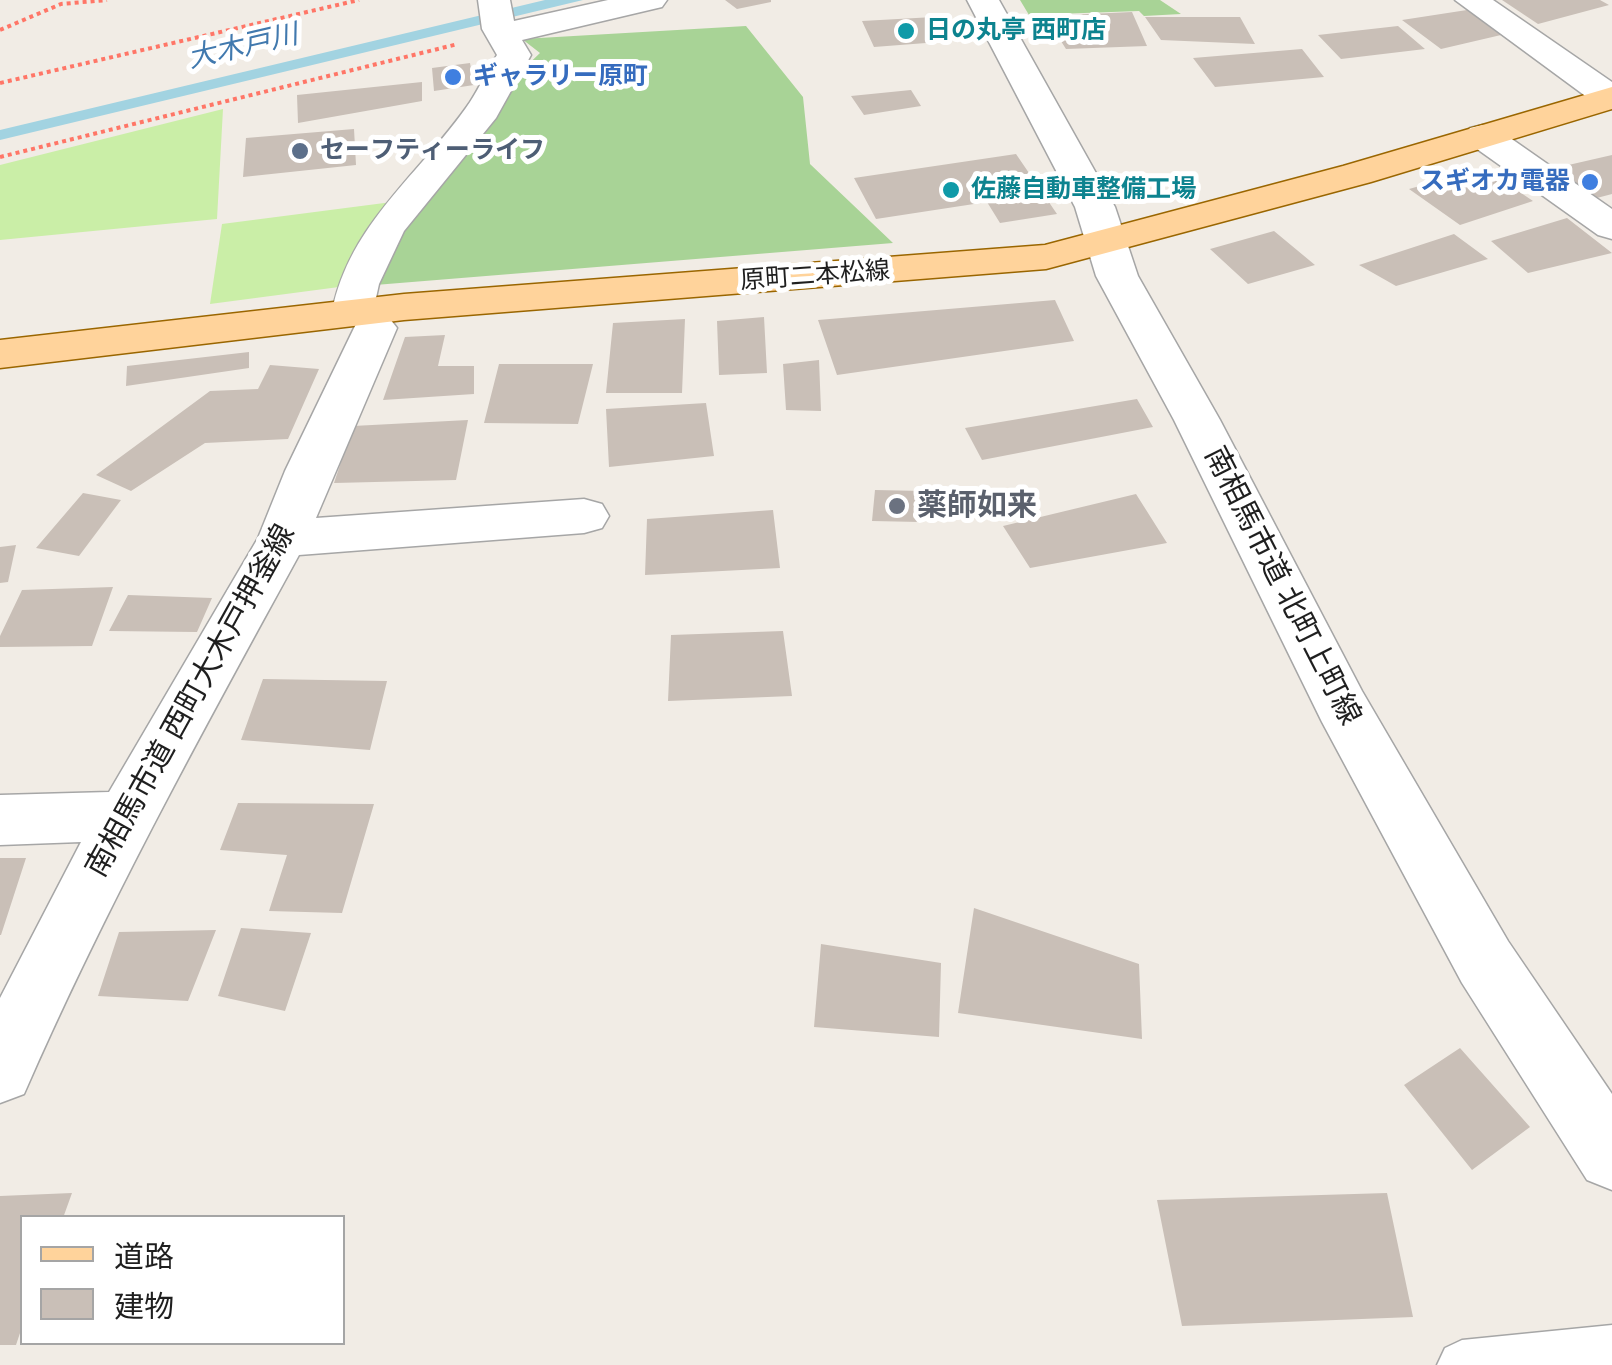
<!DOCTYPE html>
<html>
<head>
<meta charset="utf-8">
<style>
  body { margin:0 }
  #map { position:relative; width:1612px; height:1365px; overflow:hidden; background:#f1ece5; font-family:Rubik,"Noto Sans JP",sans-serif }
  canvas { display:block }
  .legend { position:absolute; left:20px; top:1215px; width:325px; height:130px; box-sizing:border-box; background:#fff; border:2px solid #a5a5a5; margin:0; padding:12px 18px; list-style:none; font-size:30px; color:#1f1f1f }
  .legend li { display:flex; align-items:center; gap:20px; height:50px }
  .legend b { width:50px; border:2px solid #a5a5a5 }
</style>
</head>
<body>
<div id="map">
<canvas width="1612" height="1365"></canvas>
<ul class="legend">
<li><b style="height:12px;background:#ffd39b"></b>道路</li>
<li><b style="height:28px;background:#c9bfb7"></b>建物</li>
</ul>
</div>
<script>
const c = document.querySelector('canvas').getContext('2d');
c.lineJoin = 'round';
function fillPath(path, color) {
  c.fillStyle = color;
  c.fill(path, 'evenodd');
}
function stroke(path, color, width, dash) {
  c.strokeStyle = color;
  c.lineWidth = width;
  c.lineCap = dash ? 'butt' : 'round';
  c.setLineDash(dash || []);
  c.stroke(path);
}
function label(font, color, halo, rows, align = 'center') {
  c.font = font + ' Rubik,"Noto Sans JP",sans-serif';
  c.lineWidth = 10;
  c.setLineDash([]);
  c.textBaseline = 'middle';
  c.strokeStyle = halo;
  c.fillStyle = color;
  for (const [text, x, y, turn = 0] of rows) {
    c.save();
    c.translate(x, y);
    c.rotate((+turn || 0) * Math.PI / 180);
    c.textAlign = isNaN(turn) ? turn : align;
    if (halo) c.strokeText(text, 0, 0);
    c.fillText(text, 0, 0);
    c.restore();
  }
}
const grass = new Path2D(`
  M 223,109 L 217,219 L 0,240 L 0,165 Z
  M 392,202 L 366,234 L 339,287 L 210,304 L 222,224 Z`);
const forest = new Path2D(`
  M 1020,0 L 1160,0 L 1181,14 L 1144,16 L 1139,11 L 1029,15 Z
  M 746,26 L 803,97 L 810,164 L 893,243 L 375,285 C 411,210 479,109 540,53 L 522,39 Z`);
const water = new Path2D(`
  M 545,0 L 583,0 L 0,140 L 0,130 Z`);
const building = new Path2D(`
  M 725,0 L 771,0 L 771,2 L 737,9 Z
  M 1502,0 L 1600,0 L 1609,5 L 1538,24 Z
  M 1467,10 L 1501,35 L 1441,49 L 1402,20 Z
  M 1132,12 L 1147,46 L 1066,49 L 1045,16 Z
  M 934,17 L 952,41 L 874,47 L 862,21 Z
  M 1145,17 L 1240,17 L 1255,44 L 1161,40 Z
  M 1398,26 L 1425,49 L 1341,59 L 1318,35 Z
  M 1302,49 L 1324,77 L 1215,87 L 1193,58 Z
  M 470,63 L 474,85 L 434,91 L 432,68 Z
  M 422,82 L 422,101 L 298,123 L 297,95 Z
  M 911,90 L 921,106 L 864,115 L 851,96 Z
  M 354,129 L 356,165 L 243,177 L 246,138 Z
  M 1016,154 L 1057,214 L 1000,223 L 987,202 L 876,219 L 854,178 Z
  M 1612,155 L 1612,194 L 1593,199 L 1551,169 Z
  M 1484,168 L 1533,201 L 1460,225 L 1409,189 Z
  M 1567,218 L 1612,253 L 1528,273 L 1491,241 Z
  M 1274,231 L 1315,265 L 1248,284 L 1210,249 Z
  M 1454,234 L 1488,259 L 1396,286 L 1359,265 Z
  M 1055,300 L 1074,341 L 837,375 L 818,320 Z
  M 764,317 L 767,373 L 719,375 L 717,321 Z
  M 685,319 L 682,393 L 606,393 L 613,323 Z
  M 445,335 L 438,366 L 474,366 L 474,394 L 383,400 L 405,337 Z
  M 249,352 L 249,368 L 126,386 L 127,366 Z
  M 819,360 L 821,411 L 786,410 L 783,364 Z
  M 499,364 L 593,364 L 578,424 L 484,423 Z
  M 270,365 L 319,369 L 288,439 L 205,443 L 131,491 L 96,475 L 210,391 L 258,389 Z
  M 1137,399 L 1153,427 L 982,460 L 965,428 Z
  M 706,403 L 714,456 L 609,467 L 606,409 Z
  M 468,420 L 456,480 L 334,483 L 353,426 Z
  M 875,490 L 923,491 L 920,522 L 872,521 Z
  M 83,493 L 121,500 L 79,556 L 36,548 Z
  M 1136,494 L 1167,543 L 1030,568 L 1003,526 Z
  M 773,510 L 780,568 L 645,575 L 647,519 Z
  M 16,545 L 8,582 L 0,583 L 0,547 Z
  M 113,587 L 92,646 L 0,647 L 0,636 L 22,590 Z
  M 128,595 L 212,598 L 197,632 L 109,631 Z
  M 783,631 L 792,696 L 668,701 L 671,635 Z
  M 263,679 L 387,681 L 370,750 L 241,740 Z
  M 238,803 L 374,804 L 342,913 L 269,911 L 287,855 L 220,850 Z
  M 0,858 L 26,858 L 1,935 L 0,935 Z
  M 974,908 L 1139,964 L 1142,1039 L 958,1013 Z
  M 241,928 L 311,933 L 285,1011 L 218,996 Z
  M 216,930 L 188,1001 L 98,996 L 119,932 Z
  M 821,944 L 941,963 L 939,1037 L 814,1027 Z
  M 1460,1048 L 1530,1127 L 1472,1170 L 1404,1085 Z
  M 72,1193 L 63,1218 L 22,1218 L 22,1327 L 16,1345 L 0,1345 L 0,1196 Z
  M 1387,1193 L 1413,1317 L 1182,1326 L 1157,1200 Z`);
const path = new Path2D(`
  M 0,30 L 61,4 L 107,0
  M 0,83 L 359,0
  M 0,157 L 458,44`);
const service = new Path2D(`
  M 1612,1325 L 1612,1365 L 1437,1365 L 1445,1348 L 1462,1340 Z`);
const minor = new Path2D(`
  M 478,0 L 510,0 L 514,21 L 608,0 L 667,0 L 662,7 L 522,40 L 531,55 L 496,118 L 404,231 L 379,284 L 372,316 L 390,319 L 397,328 L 316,518 L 584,499 L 602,504 L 609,516 L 602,528 L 584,533 L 299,555 C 202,732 105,908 24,1094 L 0,1103 L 0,998 L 81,842 L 0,845 L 0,795 L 109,792 L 258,538 L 285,471 L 356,324 L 338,321 L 332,312 C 350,222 421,174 470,102 C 480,87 487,70 497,55 L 482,29 Z
  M 1455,0 L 1493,0 L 1612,82 L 1612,109 L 1599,106 Z
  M 1483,125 L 1496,128 L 1612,209 L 1612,239 L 1598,235 L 1470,144 L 1465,136 L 1470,128 Z`);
const tertiary = new Path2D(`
  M 967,0 L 999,0 L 1115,207 L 1138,276 L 1220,420 L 1362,691 L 1508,941 L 1612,1094 L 1612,1190 L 1587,1180 L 1462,983 L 1322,722 L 1174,420 L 1096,276 L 1075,207 Z`);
const primary = new Path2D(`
  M 1612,87 L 1612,109 L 1371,182 L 1046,269 L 404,320 L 0,368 L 0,340 L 404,294 L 1045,245 L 1343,166 Z`);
const markers = [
  [906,31,10,"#0f9aa8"],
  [453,77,10,"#3f7fe0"],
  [300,151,10,"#5c6f8a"],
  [1590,182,10,"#3f7fe0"],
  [951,190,10,"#0f9aa8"],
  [897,506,10,"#6b7280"]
];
const farCulturenames = [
  ["日の丸亭 西町店",926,31],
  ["佐藤自動車整備工場",971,190]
];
const farShopnames = [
  ["ギャラリー原町",473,77],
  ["スギオカ電器",1570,182,"right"]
];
const farServicenames = [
  ["セーフティーライフ",320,151]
];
const farStreetnames = [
  ["原町二本松線",815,276,-4]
];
const farWaternames = [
  ["大木戸川",243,47,-13]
];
const worshipNames = [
  ["薬師如来",917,506]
];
const streetNames = [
  ["南相馬市道 北町上町線",1282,586,63],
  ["南相馬市道 西町大木戸押釜線",191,701,-61]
];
fillPath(grass, '#caeea7');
fillPath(forest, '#a8d396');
fillPath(water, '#a2d3e1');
fillPath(building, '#c9bfb7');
stroke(service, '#a6a6a6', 3);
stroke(minor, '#a6a6a6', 3);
stroke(tertiary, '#a6a6a6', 3);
stroke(primary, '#9a6600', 3);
stroke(path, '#ff7667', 4, [4, 4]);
fillPath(service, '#fff');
fillPath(minor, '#fff');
fillPath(tertiary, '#fff');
fillPath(primary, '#ffd39b');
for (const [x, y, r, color] of markers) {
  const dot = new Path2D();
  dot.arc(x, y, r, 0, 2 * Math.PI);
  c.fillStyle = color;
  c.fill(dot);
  stroke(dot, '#fff', 4);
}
label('bold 25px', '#0d838f', '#fff', farCulturenames, 'left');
label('bold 25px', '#366cbe', '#fff', farShopnames, 'left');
label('bold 25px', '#4e5e75', '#fff', farServicenames, 'left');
label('25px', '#1f1f1f', '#fff', farStreetnames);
label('italic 28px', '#4179ae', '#fff', farWaternames);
label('bold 30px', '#5b616d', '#fff', worshipNames, 'left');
label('30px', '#1f1f1f', '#fff', streetNames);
</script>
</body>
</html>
